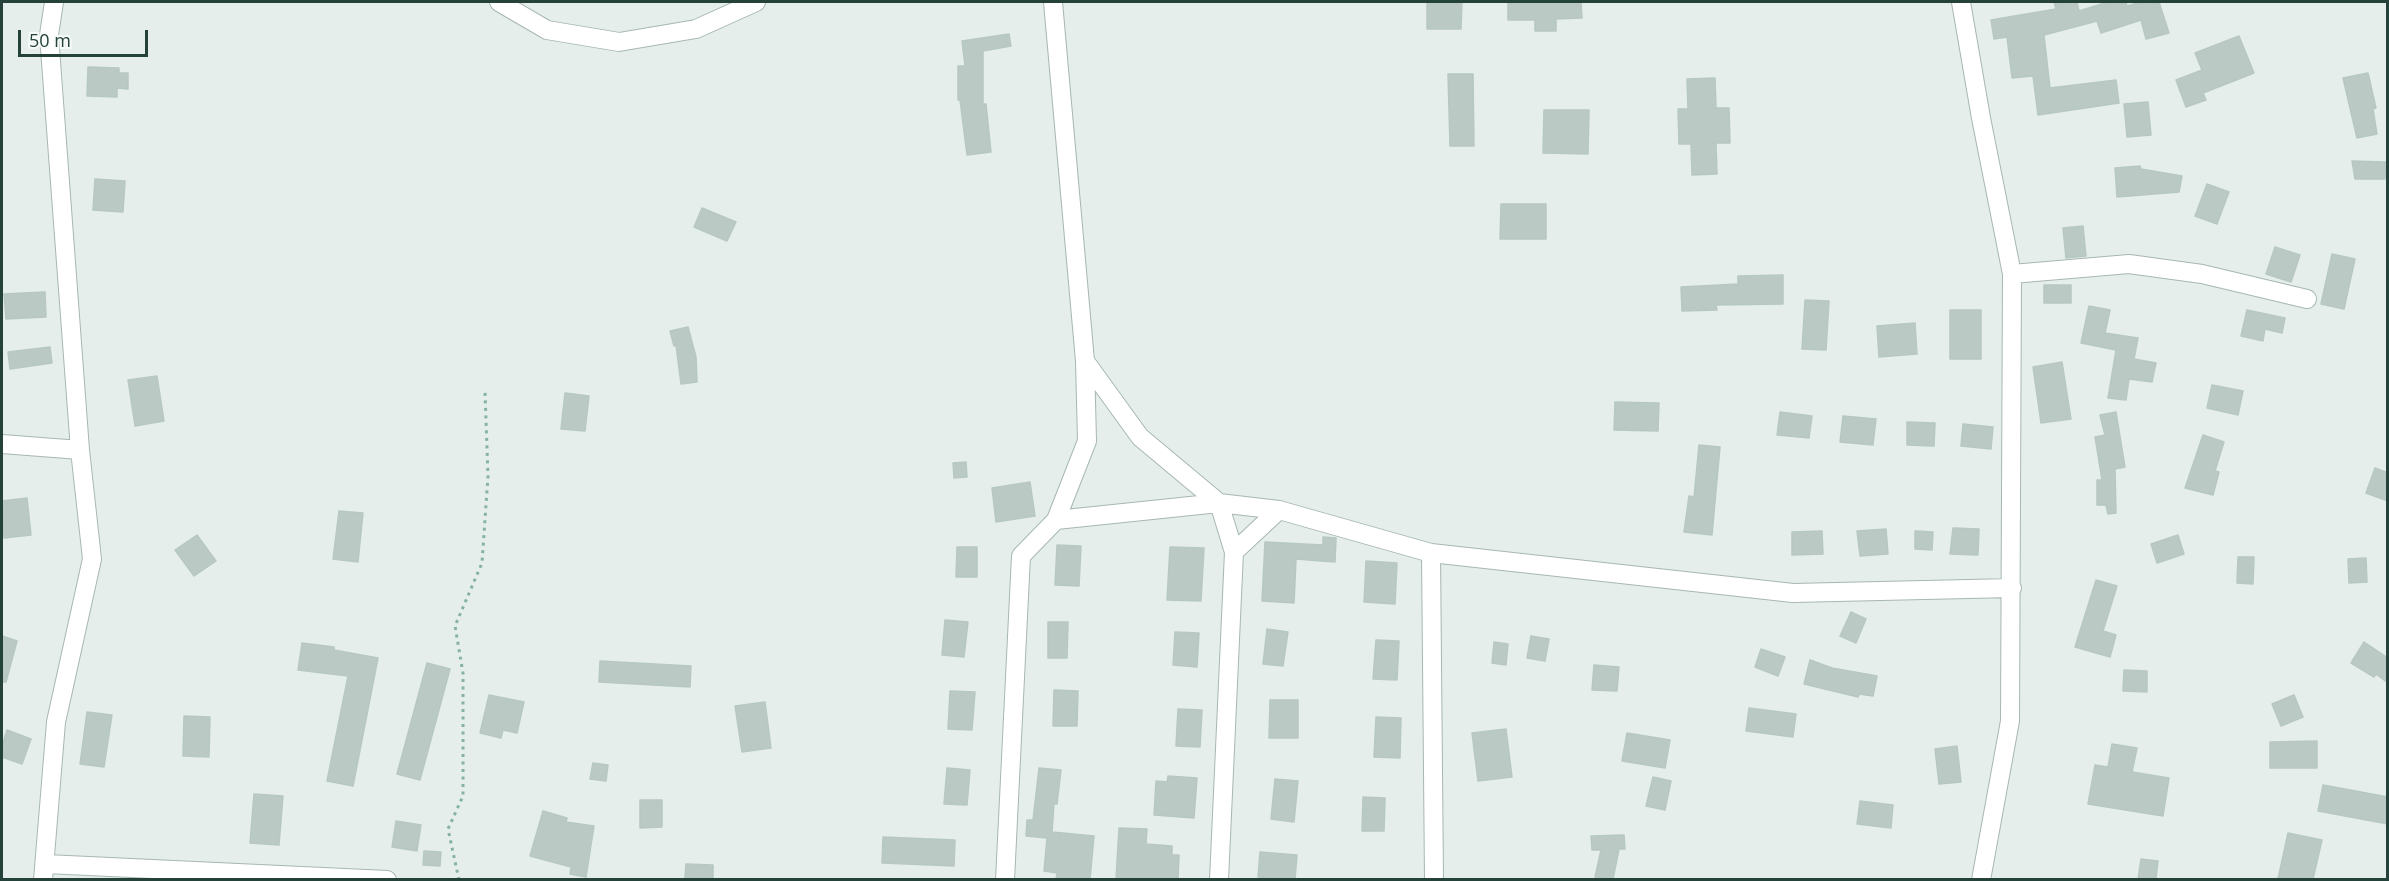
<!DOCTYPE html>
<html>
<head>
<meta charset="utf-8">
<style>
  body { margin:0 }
  #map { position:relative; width:2389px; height:881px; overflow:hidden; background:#e5eeea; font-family:"Open Sans",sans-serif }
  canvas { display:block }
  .frame { position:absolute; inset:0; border:3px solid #24413a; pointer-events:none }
  .scale { position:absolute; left:18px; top:30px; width:130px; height:27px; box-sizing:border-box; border:3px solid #24413a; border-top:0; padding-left:8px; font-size:18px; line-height:21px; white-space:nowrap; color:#24413a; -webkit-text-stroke:4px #f6faf8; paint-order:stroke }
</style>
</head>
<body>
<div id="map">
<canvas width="2389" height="881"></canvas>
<div class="frame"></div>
<div class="scale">50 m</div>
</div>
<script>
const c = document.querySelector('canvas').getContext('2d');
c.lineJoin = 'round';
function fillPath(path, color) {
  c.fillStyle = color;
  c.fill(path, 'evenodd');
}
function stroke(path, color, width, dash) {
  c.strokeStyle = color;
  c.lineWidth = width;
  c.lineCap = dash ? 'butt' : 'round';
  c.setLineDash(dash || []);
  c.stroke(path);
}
const building = new Path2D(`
  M 1427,2 L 1462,2 L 1461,29 L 1427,29 Z
  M 1508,2 L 1581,2 L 1582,18 L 1556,19 L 1556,31 L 1535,31 L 1535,20 L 1508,20 Z
  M 2054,2 L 2077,2 L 2079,11 L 2108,2 L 2126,2 L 2127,6 L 2141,2 L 2159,2 L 2169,33 L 2146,39 L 2141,20 L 2101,33 L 2097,21 L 2044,35 L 2050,88 L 2116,80 L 2119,103 L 2038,115 L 2033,76 L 2012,78 L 2007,37 L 1994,39 L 1991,20 L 2056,9 Z
  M 1009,34 L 1011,46 L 983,51 L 983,104 L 986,104 L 991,152 L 967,155 L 960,100 L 958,100 L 958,66 L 965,66 L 962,41 Z
  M 2239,36 L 2254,73 L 2203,93 L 2206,100 L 2186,107 L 2176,80 L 2202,70 L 2195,53 Z
  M 88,67 L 119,68 L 119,73 L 128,73 L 128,89 L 117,88 L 117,97 L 87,96 Z
  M 2368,73 L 2376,108 L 2373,109 L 2377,134 L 2357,138 L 2343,78 Z
  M 1448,74 L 1473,74 L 1474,146 L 1450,146 Z
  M 1715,78 L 1716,108 L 1729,108 L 1730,143 L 1716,143 L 1717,174 L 1692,175 L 1691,144 L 1679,144 L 1678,109 L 1688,109 L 1687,79 Z
  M 2148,102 L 2151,135 L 2127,137 L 2124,104 Z
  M 1544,110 L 1589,110 L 1588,154 L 1543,153 Z
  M 2352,161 L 2386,162 L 2385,179 L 2355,179 Z
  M 2140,166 L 2141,169 L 2182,176 L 2179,192 L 2117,197 L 2115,168 Z
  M 95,179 L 125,181 L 123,212 L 93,210 Z
  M 2207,184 L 2229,192 L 2217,224 L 2195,216 Z
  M 1501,204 L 1546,204 L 1546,239 L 1500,239 Z
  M 702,208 L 736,222 L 727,241 L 694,227 Z
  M 2083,226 L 2086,256 L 2066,258 L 2063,228 Z
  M 2275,247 L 2300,255 L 2291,282 L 2266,274 Z
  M 2332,254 L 2355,259 L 2344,309 L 2321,304 Z
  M 1783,275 L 1783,304 L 1716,305 L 1717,310 L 1682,311 L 1681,287 L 1738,284 L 1738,276 Z
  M 2044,285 L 2071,285 L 2071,303 L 2044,303 Z
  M 45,292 L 46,317 L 6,319 L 4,294 Z
  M 1805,300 L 1829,301 L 1826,350 L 1802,349 Z
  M 2089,306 L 2110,310 L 2105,333 L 2138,338 L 2134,359 L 2156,363 L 2152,382 L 2129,379 L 2126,400 L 2108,398 L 2116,350 L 2081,343 Z
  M 1950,310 L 1981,310 L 1981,359 L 1950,359 Z
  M 2247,310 L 2285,318 L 2282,333 L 2265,329 L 2263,341 L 2241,336 Z
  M 1915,323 L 1917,354 L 1879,357 L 1877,326 Z
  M 688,327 L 696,357 L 697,382 L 681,384 L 676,345 L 674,346 L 670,331 Z
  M 50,347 L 52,363 L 10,369 L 8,352 Z
  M 2062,362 L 2071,419 L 2041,423 L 2033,367 Z
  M 157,376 L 164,421 L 135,426 L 128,380 Z
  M 2212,385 L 2243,391 L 2238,415 L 2207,408 Z
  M 565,393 L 589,396 L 585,431 L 561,429 Z
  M 1615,402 L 1659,403 L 1658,431 L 1614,430 Z
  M 1780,412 L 1812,416 L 1809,438 L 1777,435 Z
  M 2116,412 L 2125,467 L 2115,469 L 2116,513 L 2108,514 L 2106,505 L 2097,505 L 2097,480 L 2102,480 L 2095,437 L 2105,435 L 2100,415 Z
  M 1843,416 L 1876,419 L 1873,445 L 1840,442 Z
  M 1907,422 L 1935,423 L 1934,446 L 1907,445 Z
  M 1963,424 L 1993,427 L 1991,449 L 1961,446 Z
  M 2203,435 L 2224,442 L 2215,471 L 2219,472 L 2213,495 L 2185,488 Z
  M 1699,445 L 1720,447 L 1712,535 L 1684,532 L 1689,496 L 1694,497 Z
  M 966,462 L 967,477 L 954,478 L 953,463 Z
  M 2375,468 L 2388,473 L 2388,501 L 2366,493 Z
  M 1030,482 L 1035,516 L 996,522 L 992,488 Z
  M 27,498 L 31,535 L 4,538 L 2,501 Z
  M 339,511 L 363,513 L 358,562 L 333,559 Z
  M 1953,528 L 1979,529 L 1978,555 L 1950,554 Z
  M 1886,529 L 1888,554 L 1860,556 L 1857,531 Z
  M 1822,531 L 1823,554 L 1792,555 L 1792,532 Z
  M 1915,531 L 1933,532 L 1932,550 L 1915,549 Z
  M 197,535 L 216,561 L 194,576 L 175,550 Z
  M 2178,535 L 2184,554 L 2157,563 L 2151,544 Z
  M 1323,537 L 1336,538 L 1335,562 L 1296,559 L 1294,603 L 1262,601 L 1265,542 L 1323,545 Z
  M 1057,545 L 1081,546 L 1079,586 L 1055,585 Z
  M 957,547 L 977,547 L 977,577 L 956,577 Z
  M 1170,547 L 1204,548 L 1201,601 L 1167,600 Z
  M 2238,557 L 2254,557 L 2253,584 L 2237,583 Z
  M 2366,558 L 2367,582 L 2349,583 L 2348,559 Z
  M 1366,561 L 1397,563 L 1395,604 L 1364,602 Z
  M 2096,580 L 2117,586 L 2103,631 L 2116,635 L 2110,657 L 2075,647 Z
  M 1851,612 L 1866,619 L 1856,643 L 1840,636 Z
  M 945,620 L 968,622 L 964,657 L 942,655 Z
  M 1048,622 L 1068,622 L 1067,658 L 1048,658 Z
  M 1267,629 L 1288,632 L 1283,666 L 1263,664 Z
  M 1175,632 L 1199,633 L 1197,667 L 1173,665 Z
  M 2,636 L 17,641 L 6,682 L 2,682 Z
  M 1531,636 L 1549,639 L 1545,661 L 1527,658 Z
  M 1376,640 L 1399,641 L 1397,680 L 1373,679 Z
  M 1494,642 L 1508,644 L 1506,665 L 1492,663 Z
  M 2364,642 L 2388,658 L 2388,683 L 2376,674 L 2374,677 L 2351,663 Z
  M 302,643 L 334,647 L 334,650 L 378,658 L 353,786 L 327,781 L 348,676 L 298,670 Z
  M 1761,649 L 1785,657 L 1778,676 L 1755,667 Z
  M 1810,660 L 1832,668 L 1877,676 L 1873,696 L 1859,694 L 1858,697 L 1804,684 Z
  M 600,661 L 691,666 L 690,687 L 599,682 Z
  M 427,663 L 450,669 L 420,780 L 397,774 Z
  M 1594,665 L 1619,667 L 1617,691 L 1592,690 Z
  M 2124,670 L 2147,671 L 2147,692 L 2123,691 Z
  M 1054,690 L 1078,691 L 1077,726 L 1053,726 Z
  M 950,691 L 975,692 L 972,730 L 948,729 Z
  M 489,695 L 524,702 L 517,733 L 503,730 L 501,738 L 480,733 Z
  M 2294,695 L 2303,717 L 2281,726 L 2272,704 Z
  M 1270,700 L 1298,700 L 1298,738 L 1269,738 Z
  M 765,702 L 771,748 L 742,752 L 735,706 Z
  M 1749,708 L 1796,714 L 1793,737 L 1746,731 Z
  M 1178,709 L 1202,710 L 1200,747 L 1176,746 Z
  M 87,712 L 112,715 L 104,767 L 80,764 Z
  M 184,716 L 210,717 L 209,757 L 183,756 Z
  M 1376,717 L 1401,718 L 1400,758 L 1374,757 Z
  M 1506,729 L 1512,777 L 1478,781 L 1472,733 Z
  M 7,730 L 31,739 L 22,764 L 2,757 L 2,746 Z
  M 1627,733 L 1670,740 L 1665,768 L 1622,761 Z
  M 2317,741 L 2317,768 L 2270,768 L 2270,742 Z
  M 2112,744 L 2137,748 L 2132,772 L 2169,778 L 2163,816 L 2088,804 L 2095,765 L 2108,767 Z
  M 1957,746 L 1961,782 L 1939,784 L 1935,749 Z
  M 593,763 L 608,765 L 606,781 L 590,779 Z
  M 947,768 L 970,770 L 967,805 L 944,804 Z
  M 1039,768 L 1061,770 L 1057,804 L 1054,804 L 1052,832 L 1094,836 L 1090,879 L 1056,879 L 1057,873 L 1044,871 L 1047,838 L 1026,836 L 1027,820 L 1033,820 Z
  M 1168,776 L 1197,778 L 1194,818 L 1154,815 L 1156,781 L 1167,782 Z
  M 1653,777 L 1671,781 L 1665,810 L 1646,806 Z
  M 1275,779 L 1298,781 L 1294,822 L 1271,819 Z
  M 2323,785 L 2388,797 L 2388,824 L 2318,811 Z
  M 254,794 L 283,796 L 279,845 L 250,843 Z
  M 1363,797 L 1385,798 L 1384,831 L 1362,831 Z
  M 640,800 L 662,800 L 662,827 L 640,828 Z
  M 1860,801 L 1893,805 L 1891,828 L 1857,824 Z
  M 543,811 L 567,818 L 566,822 L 594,826 L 586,877 L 570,874 L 571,867 L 530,856 Z
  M 396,821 L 421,825 L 417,851 L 392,847 Z
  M 1119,828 L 1147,829 L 1146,844 L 1172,846 L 1172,855 L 1179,855 L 1178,879 L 1116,879 Z
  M 2288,833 L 2322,840 L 2313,879 L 2278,879 Z
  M 1624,835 L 1625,849 L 1619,849 L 1613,879 L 1595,877 L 1601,850 L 1592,850 L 1591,836 Z
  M 883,837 L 955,840 L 954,866 L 882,863 Z
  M 424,851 L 441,852 L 440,866 L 423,865 Z
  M 1260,852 L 1297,855 L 1295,879 L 1258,877 Z
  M 2141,859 L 2158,861 L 2156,879 L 2138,879 Z
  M 686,864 L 713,865 L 713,879 L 685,878 Z`);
const path = new Path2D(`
  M 459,880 L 448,829 L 463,796 L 463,673 L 455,626 L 482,563 L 488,476 L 485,392`);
const minor = new Path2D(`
  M 54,2 L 49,35 L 80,450
  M 499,2 L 547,30 L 619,42 L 696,29 L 756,2
  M 1053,2 L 1085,361 L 1140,437 L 1219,503 L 1279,510 L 1431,553 L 1793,593 L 2012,588
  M 1961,2 L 1981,118 L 2012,274 L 2010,721 L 1981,880
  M 2012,274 L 2129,264 L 2202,274 L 2307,299
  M 2,444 L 80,450 L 92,559 L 56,722 L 43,880
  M 1056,520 L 1219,503 L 1234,552 L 1219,880
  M 1234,552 L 1279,510
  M 1431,553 L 1434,880
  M 46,864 L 387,880
  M 1005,880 L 1021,556 L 1056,520 L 1087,441 L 1085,361`);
fillPath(building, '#bac9c4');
stroke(building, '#b7c8c2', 1.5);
stroke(minor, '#a7b7b2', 20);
stroke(path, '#85b2a5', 3, [3, 4.5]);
stroke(minor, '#fff', 18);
</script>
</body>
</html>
